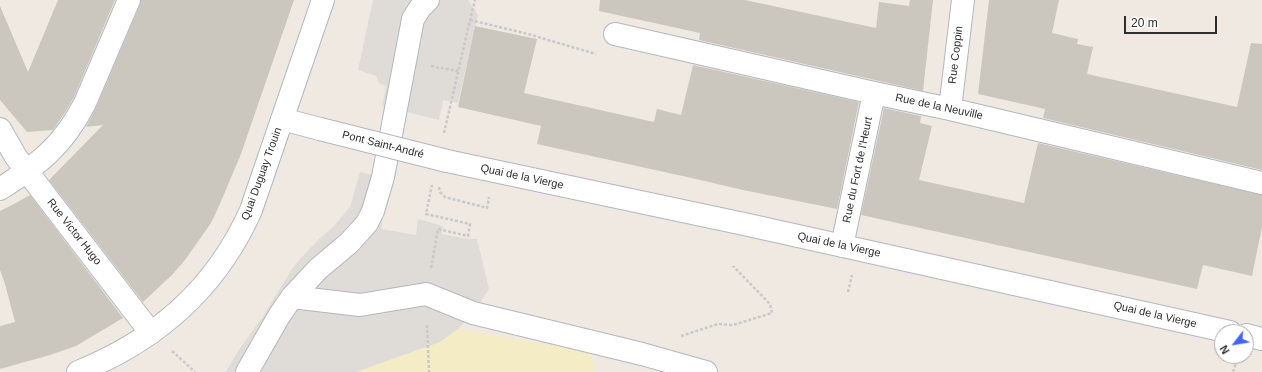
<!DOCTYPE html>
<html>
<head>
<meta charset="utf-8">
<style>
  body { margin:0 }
  #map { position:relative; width:1262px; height:372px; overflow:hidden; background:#efe9e1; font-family:Arial,sans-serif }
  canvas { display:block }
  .north { position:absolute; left:1214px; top:324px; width:40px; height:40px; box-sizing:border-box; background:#fff; border:1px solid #ababab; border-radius:50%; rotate:239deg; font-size:11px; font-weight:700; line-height:16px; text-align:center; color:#2e2e2e }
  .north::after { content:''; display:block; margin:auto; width:14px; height:18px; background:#4264fb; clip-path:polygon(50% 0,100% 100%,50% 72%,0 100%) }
  .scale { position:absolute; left:1124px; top:16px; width:93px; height:18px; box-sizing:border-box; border:2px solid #2e2e2e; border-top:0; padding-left:5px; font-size:12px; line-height:14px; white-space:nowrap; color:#2e2e2e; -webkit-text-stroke:3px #fff; paint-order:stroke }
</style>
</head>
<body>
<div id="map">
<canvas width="1262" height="372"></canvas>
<div class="north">N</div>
<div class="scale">20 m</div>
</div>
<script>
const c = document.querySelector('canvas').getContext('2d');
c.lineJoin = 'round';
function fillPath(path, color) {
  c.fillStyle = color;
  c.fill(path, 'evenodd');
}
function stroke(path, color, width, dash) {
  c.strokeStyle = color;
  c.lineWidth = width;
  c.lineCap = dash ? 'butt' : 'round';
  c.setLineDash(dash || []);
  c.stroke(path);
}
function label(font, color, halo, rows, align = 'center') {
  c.font = font + ' Arial,sans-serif';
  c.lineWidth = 3;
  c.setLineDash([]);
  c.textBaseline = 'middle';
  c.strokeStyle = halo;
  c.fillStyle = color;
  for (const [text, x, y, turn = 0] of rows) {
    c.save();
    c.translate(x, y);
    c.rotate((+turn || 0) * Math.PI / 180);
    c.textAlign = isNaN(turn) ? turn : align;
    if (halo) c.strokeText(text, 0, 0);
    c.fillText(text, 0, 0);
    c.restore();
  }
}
const sand = new Path2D(`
  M 458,329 L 590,352 L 595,372 L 356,372 L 440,342 Z`);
const plaza = new Path2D(`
  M 373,0 L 468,0 L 478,15 L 458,103 L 443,100 L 439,120 L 382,106 L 386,86 L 379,83 L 376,76 L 358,70 Z
  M 360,172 L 389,179 L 381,229 L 416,235 L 418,219 L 443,226 L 442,234 L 468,239 L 477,239 L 489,289 L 473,313 L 458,329 L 440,342 L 356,372 L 226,372 L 238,351 L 263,316 L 292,269 L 301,258 L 318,240 L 334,226 L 350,207 Z`);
const building = new Path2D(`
  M 58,0 L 115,0 L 74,97 L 66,111 L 53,130 L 27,132 L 0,100 L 0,6 L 28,72 Z
  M 141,0 L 294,0 L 241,154 L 219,206 L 211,223 L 185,260 L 172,275 L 143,302 L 49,180 L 103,125 L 86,127 L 96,108 L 140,5 Z
  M 600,0 L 745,0 L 876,28 L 879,2 L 909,6 L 910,0 L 933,0 L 923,91 L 699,40 L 700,33 L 599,11 Z
  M 989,0 L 1059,0 L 1052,33 L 1078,39 L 1077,44 L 1093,47 L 1087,74 L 1237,107 L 1251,43 L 1262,44 L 1262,170 L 1043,118 L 1045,109 L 978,94 Z
  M 475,26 L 537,39 L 524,93 L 654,122 L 657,109 L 681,115 L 693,65 L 859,102 L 837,209 L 743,190 L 696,179 L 537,144 L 541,126 L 458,107 Z
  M 884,108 L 921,116 L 920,123 L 932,126 L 919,180 L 1024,203 L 1038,143 L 1262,195 L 1262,227 L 1252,276 L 1203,265 L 1197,289 L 861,215 Z
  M 30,195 L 123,318 L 76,346 L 50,355 L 0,369 L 0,326 L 15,322 L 5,284 L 0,270 L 0,211 L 14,204 Z`);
const path = new Path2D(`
  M 470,20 L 532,35 L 548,40 L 596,54
  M 431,66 L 458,71
  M 444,133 L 470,20 L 475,0
  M 439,187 L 440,192 L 445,197 L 487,208 L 489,197
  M 431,268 L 438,229 L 468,236 L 470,224 L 426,214 L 432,185
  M 848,292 L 852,275
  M 427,325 L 429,372
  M 681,336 L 718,324 L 733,325 L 772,313 L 770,304 L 733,266
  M 172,351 L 195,372
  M 1233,372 L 1237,360`);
const minor = new Path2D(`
  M 615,34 L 874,93 L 950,109 L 1262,183
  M 950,109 L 963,0
  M 282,119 L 320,129
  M 0,129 L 16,157 L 151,333
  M 447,161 L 744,224 L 1230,332
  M 0,189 C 39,164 63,146 85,103 L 129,0
  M 842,246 L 874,93
  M 292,297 L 360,305 L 426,294 L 473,313 L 642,354 L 706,372
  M 1246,335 L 1262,339
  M 78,372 C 157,340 216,289 251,210 L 323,0
  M 247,372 L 279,316 L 292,297 L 318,269 L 349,243 L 359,232 L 367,223 L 373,211 L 383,177 L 413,19 L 420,8 L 428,0`);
const minorBridge = new Path2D(`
  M 320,129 L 447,161`);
const streetNames = [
  ["Rue Coppin",956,55,-83],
  ["Rue de la Neuville",939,107,12],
  ["Pont Saint-André",383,145,14],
  ["Rue du Fort de l'Heurt",858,170,-78],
  ["Quai Duguay Trouin",262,174,-70],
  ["Quai de la Vierge",522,177,12],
  ["Rue Victor Hugo",74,232,52],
  ["Quai de la Vierge",839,245,12],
  ["Quai de la Vierge",1155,315,13]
];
fillPath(sand, '#f3ecc5');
fillPath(plaza, '#dfdcd8');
fillPath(building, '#cbc7bf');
stroke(minor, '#b4b7c1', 24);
stroke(path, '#c9c9c9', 2.5, [3, 2]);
stroke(minor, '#fff', 22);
stroke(minorBridge, '#b4b7c1', 24, []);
stroke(minorBridge, '#fff', 22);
label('11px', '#2e2e2e', '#fff', streetNames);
</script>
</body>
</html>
